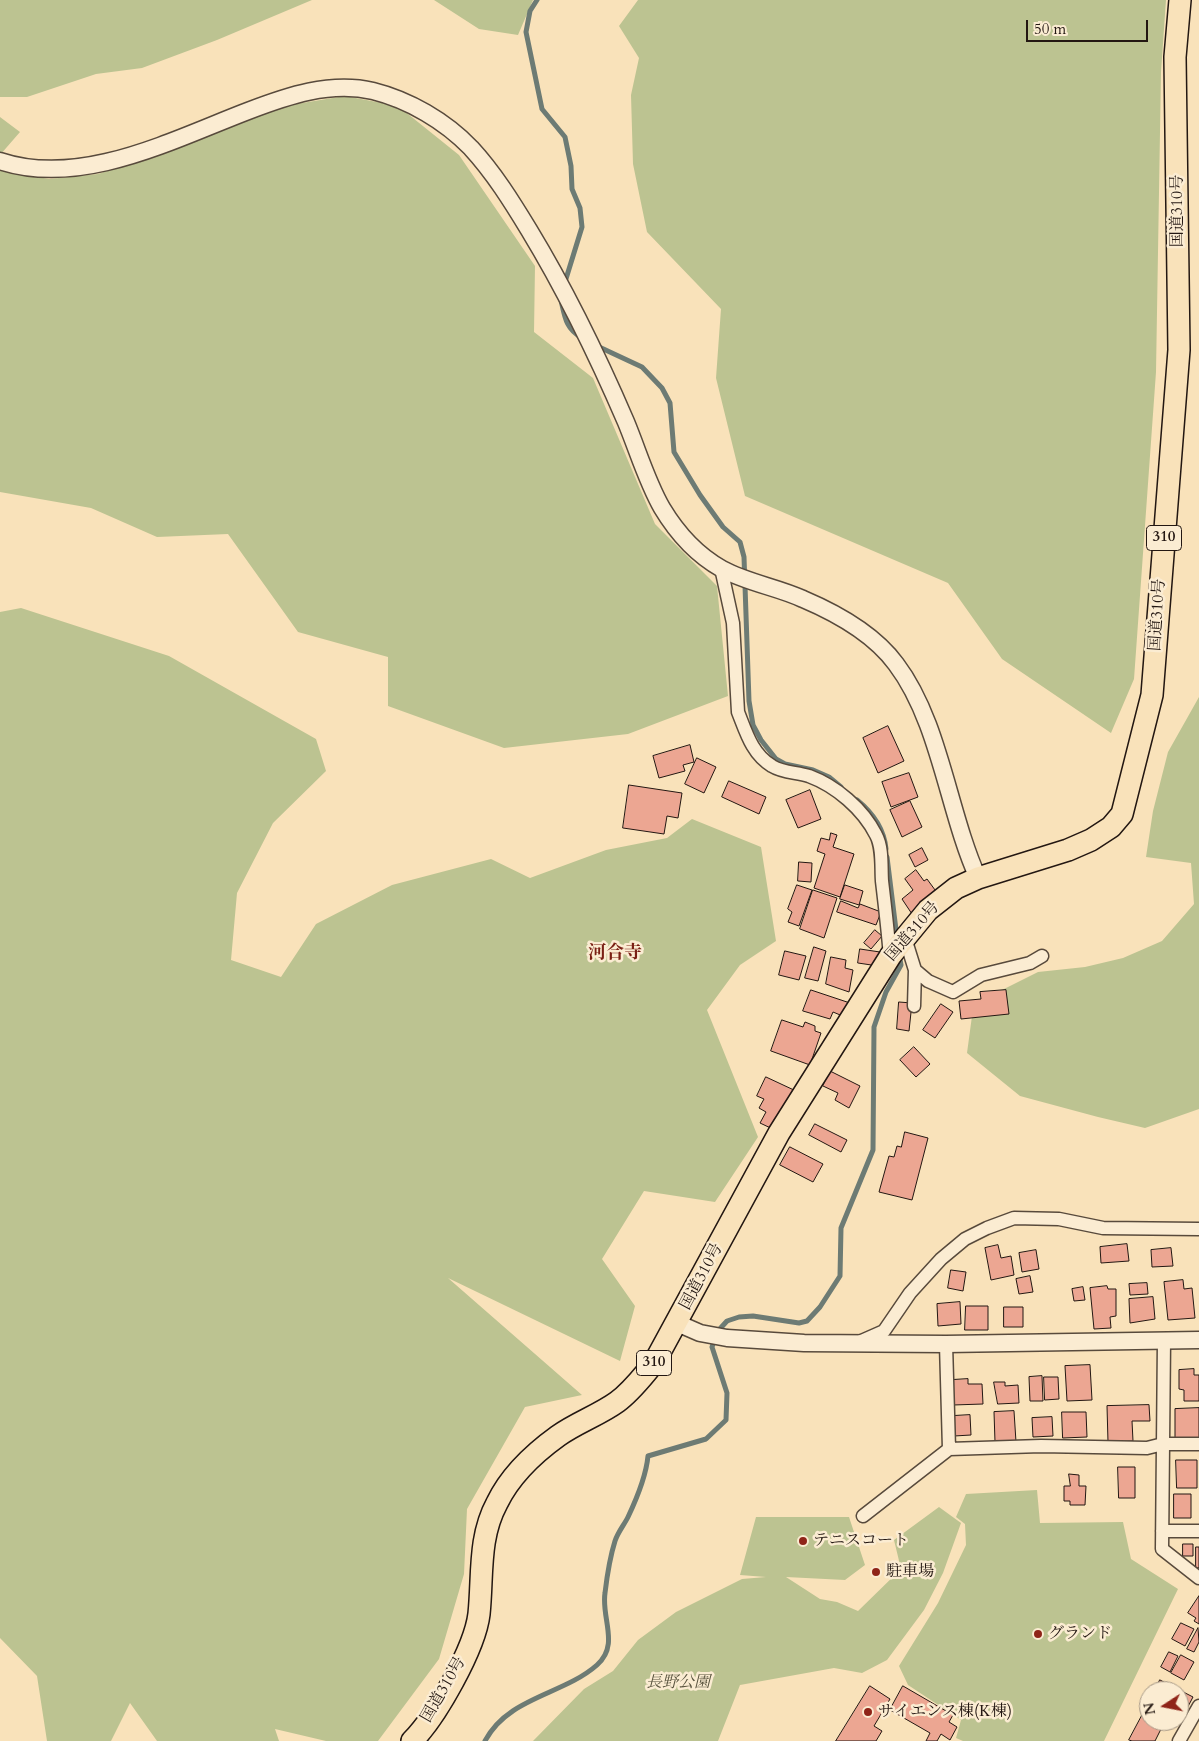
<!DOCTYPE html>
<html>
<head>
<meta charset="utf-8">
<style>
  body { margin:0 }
  #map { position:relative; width:1199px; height:1741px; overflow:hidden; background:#f9e2ba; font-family:Cardo,serif }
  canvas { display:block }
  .north { position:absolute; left:1139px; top:1681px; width:50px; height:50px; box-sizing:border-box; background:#fbecd2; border:1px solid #a59785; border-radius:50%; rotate:259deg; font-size:14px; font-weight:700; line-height:20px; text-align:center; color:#231712 }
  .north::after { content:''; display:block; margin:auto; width:18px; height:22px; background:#8f2418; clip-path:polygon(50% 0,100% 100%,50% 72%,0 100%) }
  .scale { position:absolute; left:1026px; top:20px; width:122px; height:22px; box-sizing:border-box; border:2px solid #231712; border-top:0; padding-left:6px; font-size:15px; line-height:18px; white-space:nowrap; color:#231712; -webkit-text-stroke:4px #fbecd2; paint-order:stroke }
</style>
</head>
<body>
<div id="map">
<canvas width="1199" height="1741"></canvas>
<div class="north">N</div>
<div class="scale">50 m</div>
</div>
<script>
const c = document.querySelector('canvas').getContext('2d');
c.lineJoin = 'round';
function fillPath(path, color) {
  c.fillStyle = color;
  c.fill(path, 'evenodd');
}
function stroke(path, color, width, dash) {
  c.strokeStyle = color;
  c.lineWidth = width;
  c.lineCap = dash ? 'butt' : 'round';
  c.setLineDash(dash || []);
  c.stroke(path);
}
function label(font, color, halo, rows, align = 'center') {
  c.font = font + ' Cardo,"Noto Serif JP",serif';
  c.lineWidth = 5;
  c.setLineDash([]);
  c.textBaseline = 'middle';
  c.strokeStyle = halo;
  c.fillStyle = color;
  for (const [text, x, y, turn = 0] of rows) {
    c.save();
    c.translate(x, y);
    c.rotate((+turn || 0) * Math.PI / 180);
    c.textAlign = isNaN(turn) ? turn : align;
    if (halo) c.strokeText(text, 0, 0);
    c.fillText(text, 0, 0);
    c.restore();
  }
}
const green = new Path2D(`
  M 0,0 L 312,0 L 217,40 L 142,68 L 96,74 L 27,97 L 0,97 Z
  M 434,0 L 533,0 L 518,35 L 479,29 Z
  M 638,0 L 1166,0 L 1161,72 L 1156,372 L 1134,679 L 1111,733 L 1002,659 L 948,583 L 745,496 L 716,378 L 721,309 L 647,232 L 633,164 L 631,95 L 639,58 L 619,26 Z
  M 345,96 L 398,106 L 459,155 L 535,266 L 534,332 L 593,378 L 655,524 L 717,586 L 728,696 L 628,734 L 504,748 L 388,706 L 388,657 L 298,632 L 228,534 L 157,537 L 91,508 L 0,492 L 0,170 L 49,179 L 98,174 L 182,146 L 284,106 Z
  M 0,117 L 20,132 L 0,155 Z
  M 21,608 L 169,656 L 316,739 L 326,771 L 273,823 L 237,893 L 231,960 L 281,977 L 316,924 L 392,885 L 491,859 L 530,878 L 606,850 L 667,838 L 692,819 L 761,847 L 776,941 L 740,965 L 707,1010 L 758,1137 L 715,1202 L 644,1191 L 602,1259 L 635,1306 L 620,1361 L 448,1278 L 582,1395 L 525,1407 L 467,1509 L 464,1574 L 439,1659 L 378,1741 L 326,1741 L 275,1729 L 279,1741 L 157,1741 L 130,1703 L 111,1741 L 47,1741 L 37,1676 L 0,1638 L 0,612 Z
  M 1199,697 L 1199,1109 L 1145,1128 L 1098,1117 L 1020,1096 L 967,1053 L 972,1016 L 994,994 L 1038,972 L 1085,967 L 1123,958 L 1162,941 L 1194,904 L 1191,863 L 1146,857 L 1153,811 L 1168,752 Z
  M 1037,1490 L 1040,1523 L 1123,1522 L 1131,1559 L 1178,1589 L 1104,1741 L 963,1741 L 956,1738 L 961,1720 L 908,1685 L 899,1666 L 938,1603 L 966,1545 L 965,1524 L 956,1517 L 966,1494 Z
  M 939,1507 L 961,1523 L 943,1573 L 924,1610 L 887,1660 L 862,1673 L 834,1668 L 740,1685 L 718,1741 L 533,1741 L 584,1689 L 613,1671 L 638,1640 L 676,1612 L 742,1579 L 766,1577 L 740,1575 L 756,1517 L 849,1517 L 865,1565 L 845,1580 L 786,1577 L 820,1599 L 837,1602 L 858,1611 L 901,1569 L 894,1540 Z`);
const stream = new Path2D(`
  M 537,0 L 530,11 L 526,32 L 542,109 L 565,137 L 571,166 L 572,189 L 580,208 L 582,227 L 565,282
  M 561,300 C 565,318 566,329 582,338
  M 597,346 L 642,367 L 662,388 L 670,403 L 674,452 L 700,495 L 723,527 L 740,542 L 744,557 L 749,701 L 753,725 L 761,740 L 776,759 L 785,764 L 813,770 L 829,777 L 841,787
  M 857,800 C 873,813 884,828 886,849
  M 887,857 L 897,938
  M 485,1741 C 508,1697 563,1695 597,1665 C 620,1645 601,1618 605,1593 C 607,1576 610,1557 615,1541 C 618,1532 624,1525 628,1517 C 637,1498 646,1477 648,1456 L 706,1439 L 726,1420 L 727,1393 L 712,1347 L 717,1332 L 727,1321 L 739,1317 L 753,1316 L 799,1323 L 807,1321 L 820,1307 L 840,1276 L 841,1228 L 873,1150 L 874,1027 L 886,992 L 901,965 L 899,954`);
const building = new Path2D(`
  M 888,726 L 904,761 L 878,773 L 863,738 Z
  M 690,745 L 694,762 L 683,765 L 685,771 L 659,778 L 653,756 Z
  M 697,758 L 716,767 L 704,793 L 685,784 Z
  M 909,773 L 918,797 L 891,807 L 882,782 Z
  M 729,781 L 766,797 L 759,814 L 722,797 Z
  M 629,785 L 682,793 L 678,818 L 667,816 L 664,834 L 623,828 Z
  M 810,790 L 821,819 L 798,828 L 786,800 Z
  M 910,801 L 922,827 L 902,837 L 890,810 Z
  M 831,833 L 837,835 L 833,847 L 854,854 L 840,897 L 814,888 L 825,854 L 817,851 L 821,838 L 829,840 Z
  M 922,848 L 928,860 L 915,867 L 909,855 Z
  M 799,862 L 812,863 L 811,882 L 798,881 Z
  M 916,870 L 924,881 L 927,879 L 938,894 L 912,914 L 902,899 L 913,890 L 905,879 Z
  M 797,885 L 812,890 L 799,926 L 788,922 L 792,912 L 788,909 Z
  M 845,885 L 863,891 L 859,905 L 840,899 Z
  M 813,890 L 837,898 L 824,938 L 800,929 Z
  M 841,901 L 858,908 L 860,904 L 881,912 L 876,925 L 837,912 Z
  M 875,930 L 882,936 L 871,949 L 864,943 Z
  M 814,947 L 826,951 L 818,981 L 805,978 Z
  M 860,949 L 880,952 L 878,966 L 858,963 Z
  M 785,951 L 806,956 L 799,980 L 779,975 Z
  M 831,957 L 846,960 L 845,968 L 853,970 L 849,992 L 826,984 Z
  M 811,990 L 850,1003 L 845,1017 L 833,1012 L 830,1019 L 803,1011 Z
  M 1006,990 L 1009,1014 L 961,1019 L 959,1001 L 981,999 L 980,992 Z
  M 899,1002 L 912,1003 L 909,1031 L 897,1029 Z
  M 941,1004 L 953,1012 L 935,1038 L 923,1030 Z
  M 782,1020 L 803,1027 L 805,1022 L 815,1026 L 815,1031 L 821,1033 L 810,1065 L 771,1051 Z
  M 914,1047 L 930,1064 L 916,1077 L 900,1060 Z
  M 830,1071 L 860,1086 L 849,1108 L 835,1100 L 838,1093 L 823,1086 Z
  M 766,1077 L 796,1091 L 777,1131 L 760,1123 L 766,1112 L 759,1108 L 764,1099 L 757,1096 Z
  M 815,1124 L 847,1140 L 841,1152 L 809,1135 Z
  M 905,1132 L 928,1138 L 912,1200 L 879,1192 L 889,1156 L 894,1157 L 897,1146 L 901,1147 Z
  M 790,1147 L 823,1164 L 813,1182 L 780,1165 Z
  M 1127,1244 L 1129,1261 L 1101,1263 L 1100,1247 Z
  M 998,1245 L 1001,1258 L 1011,1256 L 1014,1275 L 991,1280 L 985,1248 Z
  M 1171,1248 L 1173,1266 L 1152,1267 L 1151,1250 Z
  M 1036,1250 L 1039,1269 L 1022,1272 L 1019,1253 Z
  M 951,1270 L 966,1272 L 963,1291 L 948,1288 Z
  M 1030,1276 L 1033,1292 L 1019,1294 L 1016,1279 Z
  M 1183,1280 L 1184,1289 L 1192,1288 L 1195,1318 L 1168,1320 L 1164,1282 Z
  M 1147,1283 L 1148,1294 L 1130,1295 L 1129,1284 Z
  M 1107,1286 L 1108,1289 L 1116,1289 L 1116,1316 L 1110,1317 L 1111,1328 L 1094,1329 L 1090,1288 Z
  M 1083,1287 L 1085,1300 L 1074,1301 L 1072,1289 Z
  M 1153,1297 L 1155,1319 L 1130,1323 L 1129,1299 Z
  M 960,1302 L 961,1324 L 938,1326 L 937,1304 Z
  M 966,1306 L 988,1306 L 988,1330 L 965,1330 Z
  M 1004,1307 L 1023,1307 L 1023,1327 L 1004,1327 Z
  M 1090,1365 L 1092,1400 L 1067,1401 L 1065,1366 Z
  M 1194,1369 L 1194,1375 L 1199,1375 L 1199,1401 L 1184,1401 L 1184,1390 L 1179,1389 L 1179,1370 Z
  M 1042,1376 L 1043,1401 L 1030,1401 L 1029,1377 Z
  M 1044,1377 L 1058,1377 L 1059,1399 L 1045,1400 Z
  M 968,1379 L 968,1384 L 982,1384 L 983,1404 L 953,1405 L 952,1380 Z
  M 994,1382 L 1005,1382 L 1005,1386 L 1018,1385 L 1019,1403 L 998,1404 Z
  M 1149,1405 L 1150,1421 L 1132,1421 L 1133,1441 L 1108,1442 L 1107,1406 Z
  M 1199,1408 L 1199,1438 L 1175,1438 L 1175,1409 Z
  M 1014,1411 L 1016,1442 L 995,1442 L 994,1412 Z
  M 1062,1412 L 1086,1412 L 1087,1437 L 1063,1438 Z
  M 970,1415 L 971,1435 L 954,1436 L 953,1416 Z
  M 1052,1417 L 1053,1436 L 1033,1437 L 1032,1418 Z
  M 1176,1460 L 1197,1460 L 1197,1488 L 1177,1488 Z
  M 1118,1467 L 1135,1467 L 1135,1498 L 1119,1498 Z
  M 1069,1474 L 1079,1475 L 1079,1486 L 1086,1486 L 1085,1505 L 1070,1505 L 1070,1501 L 1064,1501 L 1064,1486 L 1070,1486 Z
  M 1174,1494 L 1191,1494 L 1191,1518 L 1174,1518 Z
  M 1183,1544 L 1193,1544 L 1193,1556 L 1183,1556 Z
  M 1196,1547 L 1199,1547 L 1199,1568 L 1196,1568 Z
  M 1199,1596 L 1199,1624 L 1194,1621 L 1196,1618 L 1188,1613 Z
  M 1181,1623 L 1194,1629 L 1185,1646 L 1172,1639 Z
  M 1198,1628 L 1199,1642 L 1194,1652 L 1187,1649 Z
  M 1169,1652 L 1178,1656 L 1170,1672 L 1161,1667 Z
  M 1181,1655 L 1194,1662 L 1184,1680 L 1171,1673 Z
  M 1160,1680 L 1193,1697 L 1182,1718 L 1179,1716 L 1179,1691 L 1155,1691 Z
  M 870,1686 L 890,1699 L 874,1726 L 882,1731 L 876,1741 L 836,1741 Z
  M 903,1686 L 953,1715 L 949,1722 L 957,1727 L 950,1740 L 941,1734 L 937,1741 L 926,1741 L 930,1733 L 890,1710 Z
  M 1145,1710 L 1149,1712 L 1149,1721 L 1165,1721 L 1155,1741 L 1132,1741 L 1129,1740 Z`);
const minor = new Path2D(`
  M 721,568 L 733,623 L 738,712 C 746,732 752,754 772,766 C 783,773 796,772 809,776 C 836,786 863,809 876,835 C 883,848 881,867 882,881 C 885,906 888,932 890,957
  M 905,938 L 915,970 L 914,1006
  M 915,970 L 928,981 L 953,992 L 981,975 L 1030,963 L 1042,956
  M 1164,1340 L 1162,1549 L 1199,1578
  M 859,1342 L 884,1331 L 910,1293 L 941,1259 L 965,1239 L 987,1228 L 1014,1218 L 1059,1219 L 1103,1228 L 1199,1229
  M 946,1344 L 949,1449
  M 863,1516 L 949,1449 L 1041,1446 L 1147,1448 L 1163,1444 L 1199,1444
  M 1162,1531 L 1199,1531
  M 1179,1741 L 1199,1706`);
const tertiary = new Path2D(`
  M 0,161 C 81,188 172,140 248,111 C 287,96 330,81 373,91 C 409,100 445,121 471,148 C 494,173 512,202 529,230 C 566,291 598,357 626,422 C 638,451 647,482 662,508 C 677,533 697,555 722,569 C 748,583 777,587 803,599 C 836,613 874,634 896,664 C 940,722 948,812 978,878
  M 677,1323 L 700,1333 L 727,1338 L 804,1343 L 946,1344 L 1199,1340`);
const trunk = new Path2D(`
  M 412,1741 C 436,1717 475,1648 479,1614 C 483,1576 478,1538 497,1503 C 510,1476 533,1454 558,1436 C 576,1423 599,1415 617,1402 C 632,1391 642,1377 654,1363 L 779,1133 L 891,955 L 928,910 L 956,888 L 978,878 L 1068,850 L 1091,840 L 1111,827 L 1122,814 L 1152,695 L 1179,350 L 1175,57 L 1180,0`);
const markers = [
  [803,1541,5,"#8f2418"],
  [876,1572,5,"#8f2418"],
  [1038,1634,5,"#8f2418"],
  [868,1712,5,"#8f2418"]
];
const shields = [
  [1164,538,35],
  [654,1363,35]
];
const shieldNames = [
  ["310",1164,538],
  ["310",654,1363]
];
const streetNames = [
  ["国道310号",1178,211,-90],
  ["国道310号",1158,615,-86],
  ["国道310号",913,932,-49],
  ["国道310号",702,1277,-62],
  ["国道310号",444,1690,-60]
];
const poiNames = [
  ["テニスコート",813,1541],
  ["駐車場",886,1572],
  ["グランド",1048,1634],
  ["サイエンス棟(K棟)",878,1712]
];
const parkNames = [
  ["長野公園",678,1683]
];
const neighbourhoodNames = [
  ["河合寺",615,954]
];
fillPath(green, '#bcc391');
stroke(stream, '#6d7b74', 5);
fillPath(building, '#eca692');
stroke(building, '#231712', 1);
stroke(minor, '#584a3c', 15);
stroke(tertiary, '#584a3c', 19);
stroke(trunk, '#231712', 24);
stroke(minor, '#fbecd2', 12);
stroke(tertiary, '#fbecd2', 16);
stroke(trunk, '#f9e2ba', 21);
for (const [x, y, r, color] of markers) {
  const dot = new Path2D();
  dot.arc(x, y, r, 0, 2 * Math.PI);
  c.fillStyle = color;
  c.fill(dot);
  stroke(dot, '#fbecd2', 2);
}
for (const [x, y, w] of shields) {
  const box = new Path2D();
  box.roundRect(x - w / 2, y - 12.5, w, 25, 4);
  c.fillStyle = '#fbecd2';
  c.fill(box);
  stroke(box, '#231712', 1);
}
label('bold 15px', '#231712', null, shieldNames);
label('16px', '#231712', '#fbecd2', streetNames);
label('16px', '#231712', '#fbecd2', poiNames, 'left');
label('italic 16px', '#59533e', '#fbecd2', parkNames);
label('bold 18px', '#7a1f14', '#fbecd2', neighbourhoodNames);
</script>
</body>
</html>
